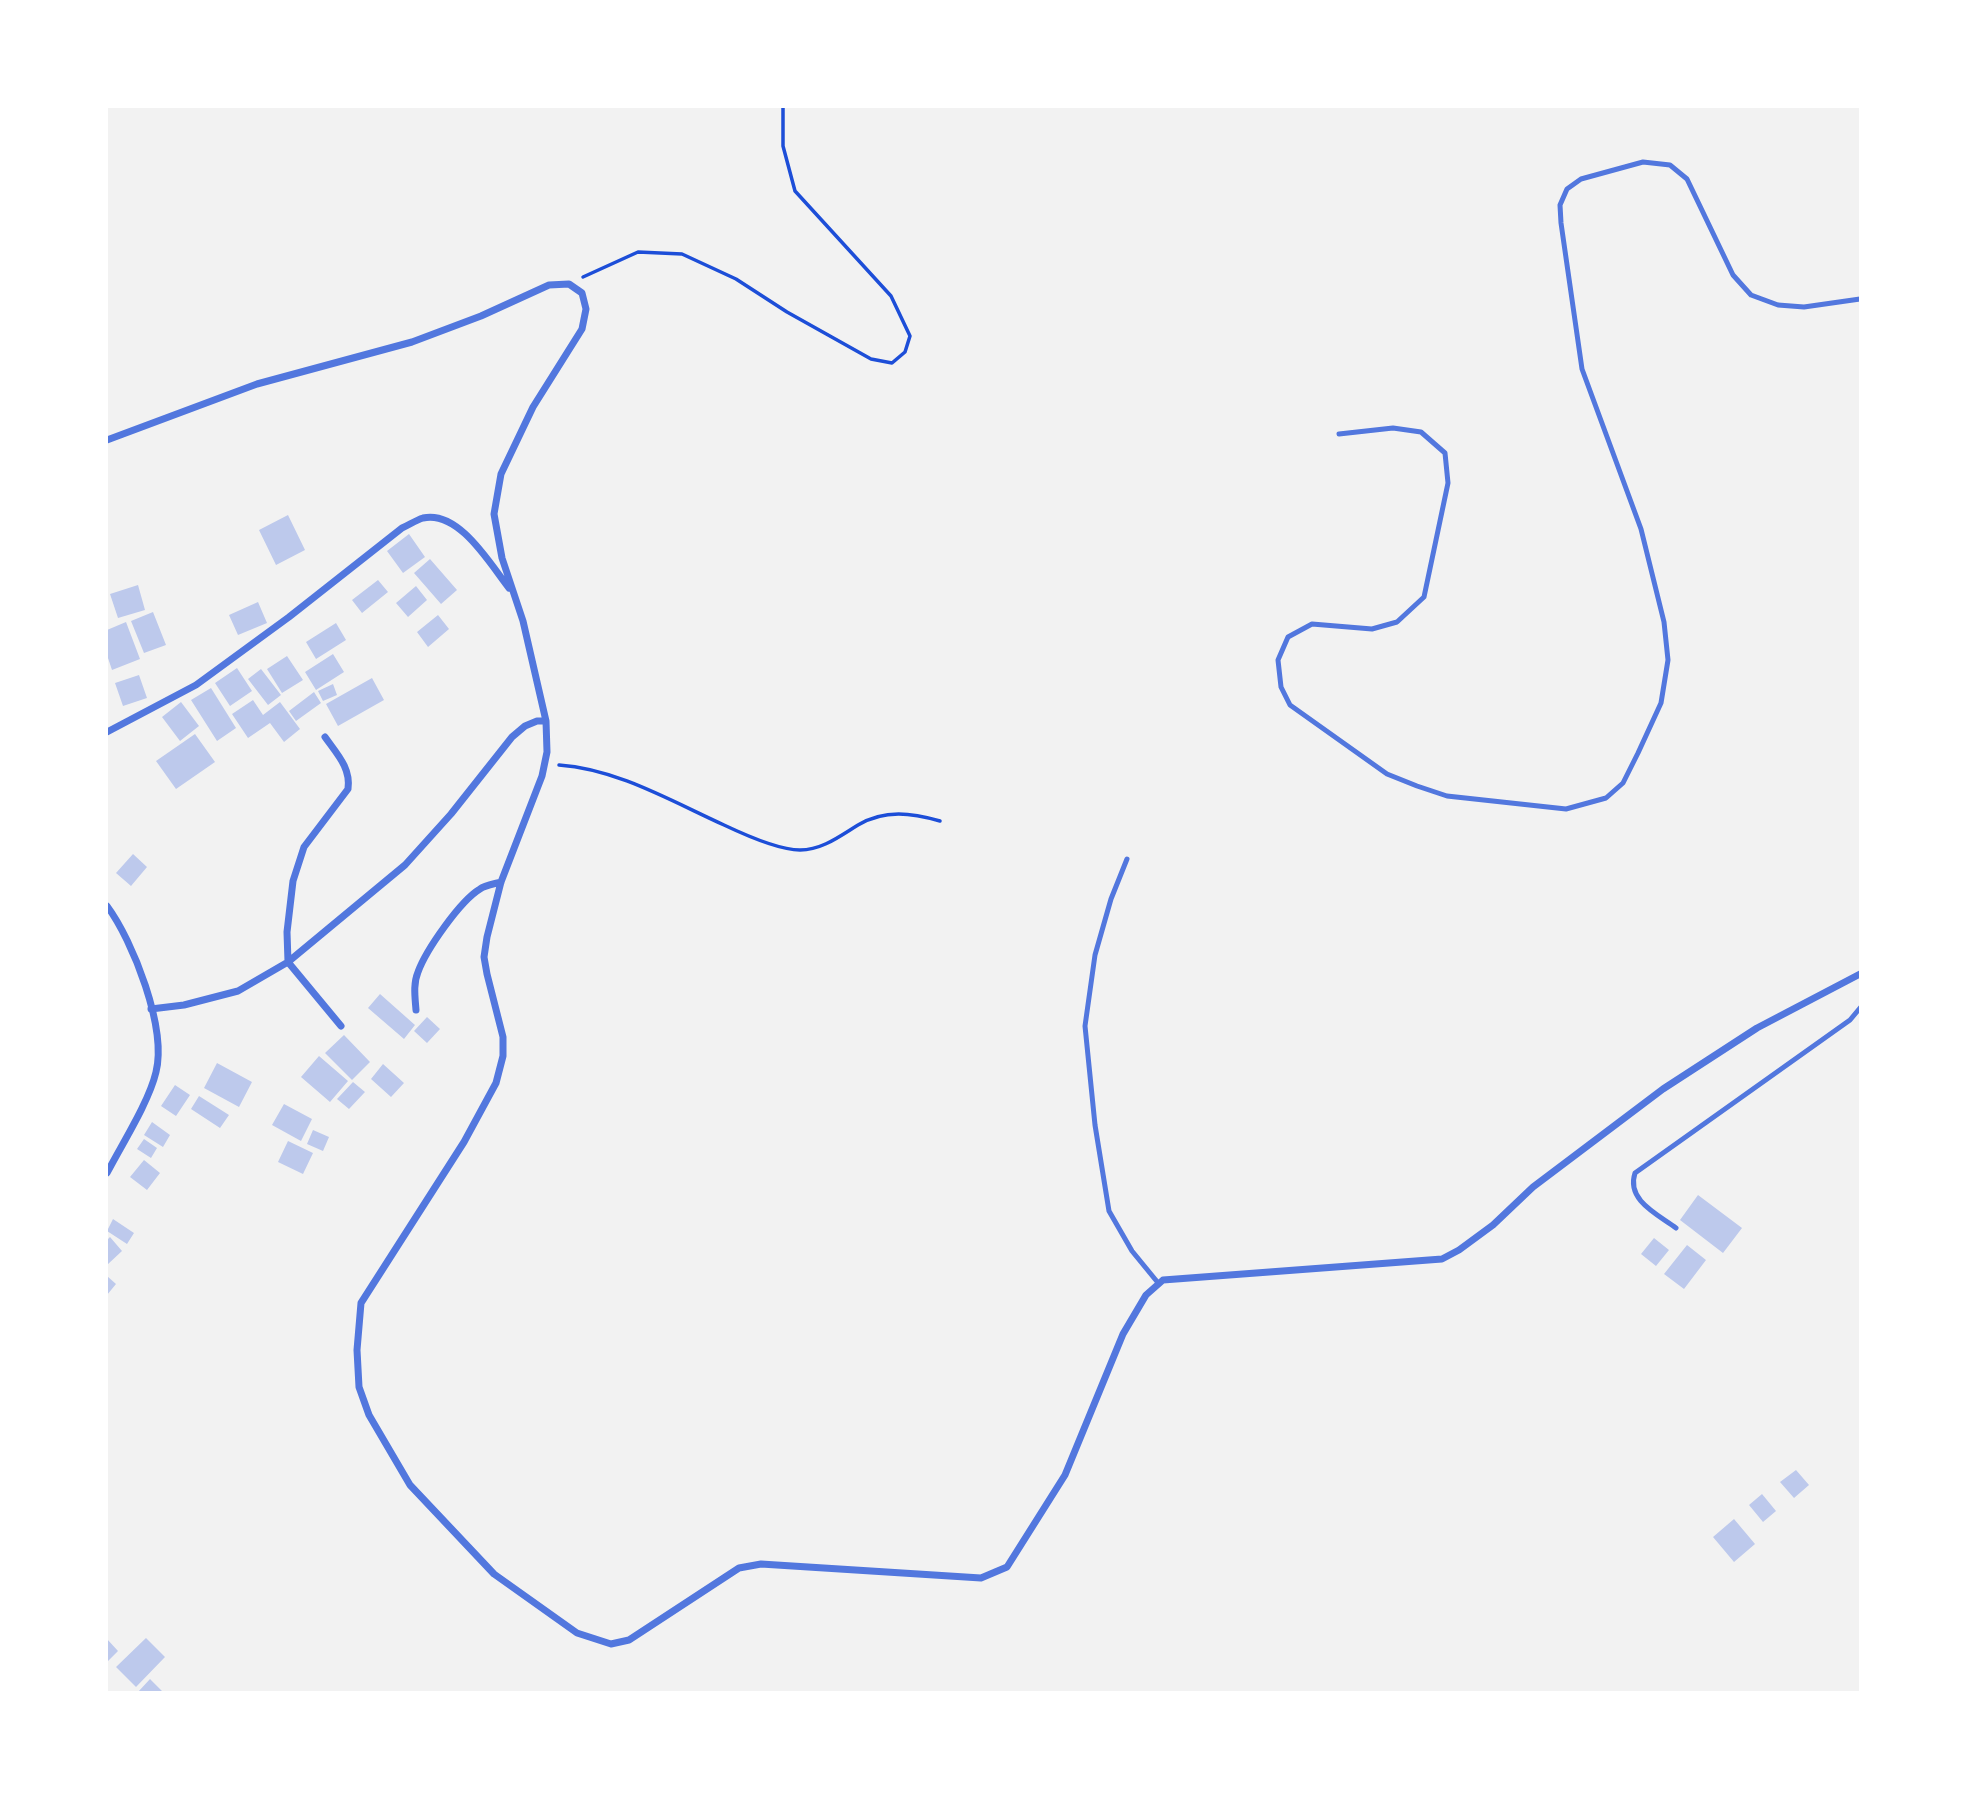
<!DOCTYPE html>
<html>
<head>
<meta charset="utf-8">
<style>
  body { margin:0 }
  #map { position:relative; width:1967px; height:1799px; overflow:hidden; background:#f2f2f2; font-family:"Noto Sans",sans-serif }
  canvas { display:block }
  .frame { position:absolute; inset:0; border:108px solid #fff; pointer-events:none }
</style>
</head>
<body>
<div id="map">
<canvas width="1967" height="1799"></canvas>
<div class="frame"></div>
</div>
<script>
const c = document.querySelector('canvas').getContext('2d');
c.lineJoin = 'round';
function fillPath(path, color) {
  c.fillStyle = color;
  c.fill(path, 'evenodd');
}
function stroke(path, color, width, dash) {
  c.strokeStyle = color;
  c.lineWidth = width;
  c.lineCap = dash ? 'butt' : 'round';
  c.setLineDash(dash || []);
  c.stroke(path);
}
const building = new Path2D(`
  M 288,515 L 305,550 L 276,565 L 259,530 Z
  M 409,534 L 425,557 L 403,573 L 387,551 Z
  M 430,559 L 457,590 L 441,604 L 414,573 Z
  M 378,580 L 388,592 L 362,613 L 352,600 Z
  M 138,585 L 145,610 L 118,618 L 110,594 Z
  M 416,586 L 427,600 L 408,617 L 396,603 Z
  M 258,602 L 267,623 L 238,635 L 229,615 Z
  M 153,612 L 166,645 L 144,653 L 131,621 Z
  M 438,615 L 449,629 L 428,647 L 417,632 Z
  M 126,622 L 140,659 L 112,670 L 107,655 L 107,630 Z
  M 336,623 L 346,640 L 316,659 L 306,642 Z
  M 333,654 L 344,672 L 316,690 L 305,672 Z
  M 287,656 L 303,680 L 282,693 L 267,669 Z
  M 237,668 L 252,691 L 230,706 L 215,683 Z
  M 261,669 L 281,695 L 268,705 L 248,679 Z
  M 139,675 L 147,698 L 123,706 L 115,683 Z
  M 372,678 L 384,700 L 338,726 L 326,704 Z
  M 333,684 L 337,695 L 323,701 L 318,691 Z
  M 211,688 L 236,728 L 217,741 L 191,700 Z
  M 314,692 L 321,703 L 296,721 L 289,711 Z
  M 253,700 L 263,715 L 280,702 L 300,729 L 284,742 L 270,723 L 248,738 L 232,714 Z
  M 181,702 L 199,726 L 180,741 L 162,717 Z
  M 195,734 L 215,762 L 176,789 L 156,761 Z
  M 133,854 L 147,867 L 131,886 L 116,873 Z
  M 380,994 L 415,1025 L 404,1039 L 368,1008 Z
  M 427,1017 L 440,1029 L 427,1043 L 414,1031 Z
  M 344,1035 L 370,1062 L 352,1080 L 325,1053 Z
  M 319,1056 L 348,1081 L 330,1102 L 301,1077 Z
  M 217,1063 L 252,1082 L 239,1107 L 204,1088 Z
  M 383,1064 L 404,1083 L 391,1097 L 371,1079 Z
  M 353,1082 L 365,1092 L 349,1109 L 337,1099 Z
  M 175,1085 L 190,1095 L 176,1116 L 161,1106 Z
  M 199,1096 L 229,1115 L 220,1128 L 191,1109 Z
  M 284,1104 L 312,1119 L 301,1141 L 272,1125 Z
  M 152,1122 L 170,1135 L 163,1147 L 144,1135 Z
  M 313,1130 L 329,1137 L 323,1151 L 307,1144 Z
  M 144,1139 L 157,1148 L 151,1158 L 137,1149 Z
  M 288,1141 L 313,1153 L 303,1174 L 278,1162 Z
  M 144,1160 L 160,1173 L 147,1190 L 130,1177 Z
  M 1698,1195 L 1742,1228 L 1723,1253 L 1680,1220 Z
  M 113,1219 L 134,1233 L 127,1244 L 107,1231 Z
  M 110,1237 L 122,1251 L 107,1265 L 107,1240 Z
  M 1654,1238 L 1669,1250 L 1656,1266 L 1641,1254 Z
  M 1687,1245 L 1706,1260 L 1684,1289 L 1664,1274 Z
  M 107,1276 L 116,1284 L 107,1295 Z
  M 1796,1470 L 1809,1485 L 1794,1498 L 1780,1482 Z
  M 1762,1494 L 1776,1511 L 1763,1522 L 1749,1505 Z
  M 1734,1519 L 1755,1544 L 1734,1562 L 1713,1537 Z
  M 146,1638 L 165,1657 L 136,1687 L 116,1667 Z
  M 107,1639 L 118,1651 L 107,1662 Z
  M 150,1679 L 163,1692 L 138,1692 Z`);
const path = new Path2D(`
  M 583,277 L 638,252 L 682,254 L 736,279 L 787,312 L 871,359 L 892,363 L 905,352 L 910,336 L 891,296 L 795,191 L 783,146 L 783,107
  M 559,765 C 617,769 671,801 724,825 C 743,834 778,850 800,850 C 822,850 840,836 858,825 C 885,809 912,813 940,821`);
const service = new Path2D(`
  M 1339,434 L 1393,428 L 1421,432 L 1445,453 L 1448,483 L 1424,597 L 1397,622 L 1372,629 L 1312,624 L 1288,637 L 1278,660 L 1281,687 L 1290,705 L 1387,774 L 1417,786 L 1447,796 L 1566,809 L 1606,798 L 1623,783 L 1638,753 L 1661,703 L 1668,660 L 1664,622 L 1641,529 L 1582,369 L 1561,223 L 1560,205 L 1567,189 L 1581,179 L 1643,162 L 1670,165 L 1687,179 L 1733,275 L 1751,295 L 1778,305 L 1804,307 L 1860,299
  M 1127,859 L 1111,899 L 1095,955 L 1085,1026 L 1095,1125 L 1109,1211 L 1132,1251 L 1159,1284
  M 1676,1228 C 1657,1214 1626,1200 1635,1173 L 1850,1020 L 1860,1008`);
const minor = new Path2D(`
  M 107,440 L 257,384 L 412,342 L 481,316 L 549,285 L 569,284 L 582,293 L 586,309 L 582,329 L 533,407 L 501,474 L 494,514 L 502,558 L 523,621 L 546,721 L 547,752 L 542,776 L 501,882 L 487,937 L 484,957 L 487,974 L 503,1037 L 503,1056 L 496,1083 L 464,1142 L 361,1303 L 357,1350 L 359,1387 L 369,1415 L 410,1485 L 494,1574 L 577,1633 L 611,1644 L 629,1640 L 739,1568 L 761,1564 L 981,1578 L 1007,1567 L 1065,1475 L 1123,1334 L 1146,1295 L 1163,1280 L 1442,1259 L 1459,1250 L 1493,1225 L 1533,1187 L 1663,1089 L 1757,1028 L 1860,974
  M 107,732 L 196,685 L 289,617 L 402,528 C 409,525 416,520 423,518 C 459,510 490,564 509,588
  M 325,737 C 337,754 351,768 348,789 L 304,847 L 293,881 L 287,932 L 288,962 L 341,1026
  M 107,906 C 133,941 167,1028 156,1072 C 149,1102 122,1144 107,1173
  M 151,1009 L 184,1005 L 238,991 L 288,962 L 405,865 L 451,814 L 512,737 L 525,726 L 537,721 L 546,721
  M 416,1010 C 415,997 413,984 418,972 C 426,950 460,901 480,889 C 485,885 494,884 501,882`);
fillPath(building, '#bdc9ec');
stroke(path, '#1d4ed8', 3.5);
stroke(service, '#5277de', 5);
stroke(minor, '#5277de', 7);
</script>
</body>
</html>
